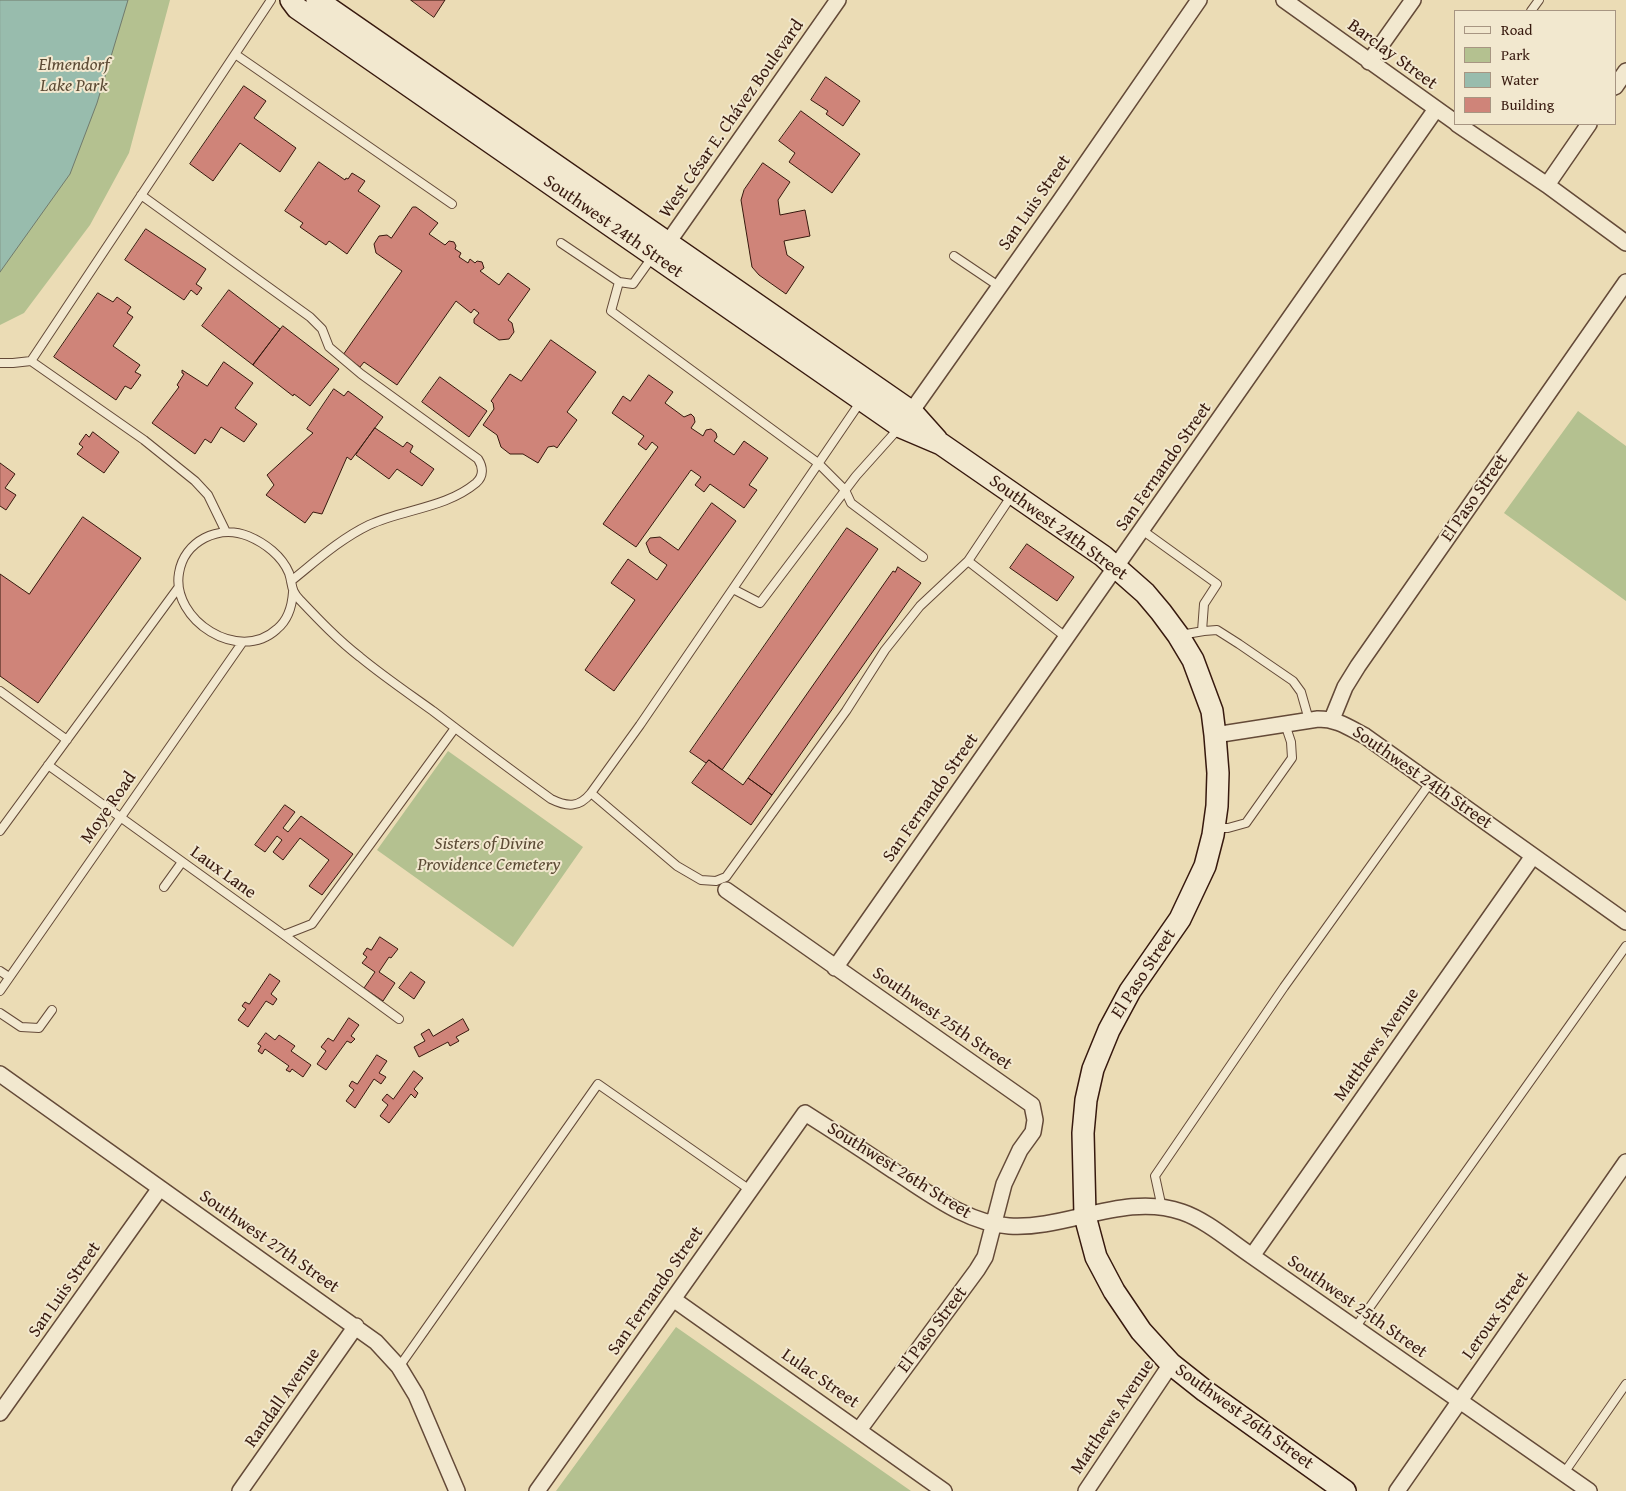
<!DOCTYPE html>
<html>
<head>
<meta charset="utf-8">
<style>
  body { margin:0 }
  #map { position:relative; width:1626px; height:1491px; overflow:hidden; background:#ebdcb5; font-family:"Gentium Book Plus",serif }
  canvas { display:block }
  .legend { position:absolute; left:1454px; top:10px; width:162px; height:115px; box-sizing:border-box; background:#f2e8cf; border:1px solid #a79582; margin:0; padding:6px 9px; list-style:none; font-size:15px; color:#37190e }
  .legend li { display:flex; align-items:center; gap:10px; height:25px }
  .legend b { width:25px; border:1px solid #a79582 }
</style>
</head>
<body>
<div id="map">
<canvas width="1626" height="1491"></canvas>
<ul class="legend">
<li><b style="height:6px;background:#f2e8cf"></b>Road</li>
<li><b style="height:14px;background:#b4c190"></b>Park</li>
<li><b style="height:14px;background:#98bcad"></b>Water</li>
<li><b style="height:14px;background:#cf8479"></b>Building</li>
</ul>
</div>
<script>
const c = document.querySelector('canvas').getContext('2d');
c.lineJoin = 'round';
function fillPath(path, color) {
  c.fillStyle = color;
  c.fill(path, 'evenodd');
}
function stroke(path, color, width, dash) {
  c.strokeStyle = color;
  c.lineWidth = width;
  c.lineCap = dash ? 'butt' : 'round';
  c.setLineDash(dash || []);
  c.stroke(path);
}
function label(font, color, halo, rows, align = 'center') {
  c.font = font + ' "Gentium Book Plus",serif';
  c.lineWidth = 4;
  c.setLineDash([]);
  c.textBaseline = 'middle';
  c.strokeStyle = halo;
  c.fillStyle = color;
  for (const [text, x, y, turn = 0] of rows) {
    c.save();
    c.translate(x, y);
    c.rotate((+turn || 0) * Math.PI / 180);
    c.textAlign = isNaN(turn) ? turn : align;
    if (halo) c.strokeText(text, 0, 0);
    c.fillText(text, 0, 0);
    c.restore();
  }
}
const green = new Path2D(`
  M 0,0 L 170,0 L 129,153 L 90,225 L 24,313 L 0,325 Z
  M 1578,411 L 1626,446 L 1626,601 L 1504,513 Z
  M 448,751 L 583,847 L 513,947 L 377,850 Z
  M 676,1327 L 911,1491 L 556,1491 Z`);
const water = new Path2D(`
  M 0,0 L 128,0 L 97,103 L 70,174 L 0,272 Z`);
const building = new Path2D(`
  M 411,0 L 445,0 L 434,17 Z
  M 826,77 L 860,101 L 843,126 L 826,114 L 828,111 L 811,100 Z
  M 244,86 L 266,101 L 254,118 L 296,148 L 280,172 L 240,143 L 213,181 L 190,164 Z
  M 801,111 L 860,154 L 832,193 L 789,162 L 795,153 L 779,141 Z
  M 319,162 L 345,180 L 346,178 L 348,179 L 352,173 L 365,181 L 358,191 L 380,206 L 347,254 L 329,241 L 326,245 L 300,227 L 303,223 L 285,211 Z
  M 763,163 L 790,182 L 778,200 L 780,215 L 805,210 L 810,236 L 784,241 L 787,255 L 804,267 L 786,294 L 759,275 L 752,267 L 741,200 L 744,190 Z
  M 413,207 L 416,207 L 438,223 L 429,234 L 445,245 L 449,241 L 454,242 L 456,246 L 455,249 L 461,253 L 459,257 L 468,263 L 470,259 L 475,263 L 477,261 L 482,262 L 484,268 L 480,271 L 499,285 L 508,273 L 530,289 L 508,320 L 512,323 L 514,332 L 509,339 L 499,340 L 474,323 L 474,319 L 479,313 L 474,309 L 471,313 L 456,301 L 397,385 L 364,362 L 360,367 L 343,355 L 402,271 L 376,253 L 374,244 L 379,236 L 387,235 L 391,238 Z
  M 146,229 L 206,269 L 196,284 L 202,288 L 197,295 L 191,290 L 184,300 L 125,260 Z
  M 229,290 L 280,329 L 253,365 L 202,326 Z
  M 98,293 L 113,302 L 117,297 L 131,307 L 127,313 L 133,317 L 113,346 L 140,365 L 135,372 L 141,375 L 131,389 L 125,386 L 116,400 L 54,357 Z
  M 283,326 L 339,369 L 310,406 L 294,394 L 293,396 L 253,365 Z
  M 551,340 L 596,372 L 567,412 L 577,420 L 557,448 L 554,446 L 548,447 L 538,463 L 523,454 L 510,454 L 501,447 L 497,435 L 483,425 L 494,409 L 493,403 L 491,401 L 510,374 L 521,381 Z
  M 224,362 L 253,383 L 235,408 L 257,424 L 244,442 L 221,427 L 211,443 L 205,439 L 195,454 L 152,423 L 179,387 L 177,385 L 184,374 L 182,373 L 182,370 L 207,386 Z
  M 649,375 L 673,392 L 665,403 L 684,417 L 691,414 L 694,417 L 695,422 L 691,428 L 703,436 L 706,430 L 711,429 L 716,433 L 717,437 L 714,441 L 734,455 L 744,441 L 768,458 L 749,485 L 757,490 L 744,508 L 710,484 L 704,492 L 695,485 L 701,477 L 691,470 L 636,547 L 603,524 L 658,447 L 652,442 L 646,450 L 638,444 L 644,436 L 612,413 L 623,396 L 630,401 Z
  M 440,377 L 487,411 L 469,437 L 422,402 Z
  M 334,389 L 344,396 L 348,391 L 383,417 L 351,460 L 347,457 L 322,514 L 313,512 L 305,523 L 266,495 L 274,485 L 267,475 L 313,433 L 307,429 Z
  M 375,428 L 403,447 L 407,442 L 413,446 L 410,452 L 434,469 L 422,486 L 397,469 L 389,479 L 356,455 Z
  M 93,432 L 119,452 L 104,473 L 77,454 L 83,447 L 79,444 L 86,434 L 89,437 Z
  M 0,463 L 15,474 L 5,488 L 16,495 L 6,510 L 0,506 Z
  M 712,503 L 736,521 L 614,691 L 585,670 L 635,600 L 611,583 L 628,559 L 657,580 L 667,565 L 650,553 L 646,543 L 650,538 L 660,537 L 678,550 Z
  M 83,517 L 141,558 L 38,703 L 0,676 L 0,574 L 29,594 Z
  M 847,528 L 878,549 L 722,770 L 709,760 L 706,763 L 690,752 Z
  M 1027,544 L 1074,577 L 1057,601 L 1010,568 Z
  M 898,567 L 921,583 L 772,795 L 748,778 L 893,571 L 895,572 Z
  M 709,760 L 743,785 L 748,778 L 772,795 L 751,825 L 692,783 Z
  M 285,805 L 295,812 L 283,828 L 288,832 L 301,816 L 353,854 L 322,895 L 309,886 L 329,860 L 300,838 L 283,860 L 273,852 L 282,840 L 277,836 L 265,852 L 255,845 Z
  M 380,937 L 398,949 L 391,958 L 389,957 L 379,972 L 395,983 L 383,1001 L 364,988 L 375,972 L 362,963 L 367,957 L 363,954 L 367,948 L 371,950 Z
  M 411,972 L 425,982 L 414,999 L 399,988 Z
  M 270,974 L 280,981 L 271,994 L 277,999 L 273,1005 L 266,1001 L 248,1027 L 238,1020 L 246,1009 L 242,1006 L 245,1002 L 249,1004 Z
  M 349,1018 L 359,1025 L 351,1036 L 355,1039 L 351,1043 L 347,1041 L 326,1070 L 317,1064 L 326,1051 L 321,1047 L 328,1038 L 333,1041 Z
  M 463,1019 L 469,1030 L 456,1037 L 459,1041 L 450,1046 L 448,1042 L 419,1057 L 414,1047 L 425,1041 L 421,1034 L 429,1029 L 433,1036 Z
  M 266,1033 L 275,1040 L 279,1035 L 295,1046 L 291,1051 L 311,1065 L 303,1077 L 292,1069 L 290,1072 L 286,1070 L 289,1066 L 265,1049 L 262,1054 L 258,1051 L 261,1046 L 258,1044 Z
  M 377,1055 L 387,1061 L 379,1073 L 386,1077 L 381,1084 L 374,1079 L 355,1108 L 346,1101 L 354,1090 L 349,1086 L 352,1081 L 357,1084 Z
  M 414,1071 L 423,1078 L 414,1089 L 418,1093 L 415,1098 L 411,1094 L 389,1123 L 380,1116 L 388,1105 L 382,1100 L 387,1094 L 393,1099 Z`);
const lane = new Path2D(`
  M 1531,11 L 1539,0
  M 235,54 L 452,204
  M 141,195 L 310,317 L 322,329 L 329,347 L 361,374 L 478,459 C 483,467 484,476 476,483 C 446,508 404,509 369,525 C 340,539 316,561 291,581
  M 561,243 L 619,282 L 633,284 L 653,256
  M 954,256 L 1000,287
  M 619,282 L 611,311 L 818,463 L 845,490 L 851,503 L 923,557
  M 0,363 L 13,363 L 31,361
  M 1012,495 L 968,561 L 1067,638
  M 1142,530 L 1217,584 L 1204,604 L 1202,631
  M 226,532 L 208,495 L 195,481 L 144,440 L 31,361 L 271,0
  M 733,589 L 760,603 L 856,476 L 899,428
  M 293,592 C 292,607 288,620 277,629 C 239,664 171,620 179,573 C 184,541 219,524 248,536 C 265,543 282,556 289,573 C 293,585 290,590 300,600 C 319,620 338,640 360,657 C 383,676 408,693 433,711 C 472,741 511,770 551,799 C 567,807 579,808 591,793 L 640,725 L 861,401
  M 1180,635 L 1204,631 L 1217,630 L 1239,644 L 1293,681 L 1301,692 L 1309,720
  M 0,691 L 67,740
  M 48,765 L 284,935 L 312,924 L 455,728
  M 591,793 L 677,866 L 701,880 L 716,881 L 726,877 L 846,711 L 885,650 L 920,606 L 968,561
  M 1216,828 L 1228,828 L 1246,823 L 1292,758 L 1291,742 L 1285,724
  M 0,831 L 178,588
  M 164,887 L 182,862
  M 284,935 L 399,1019
  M 0,971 L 9,977
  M 0,991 L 242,643
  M 0,1013 L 21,1027 L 39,1028 L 52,1010
  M 1162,1208 L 1155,1176 L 1284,987 L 1430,783
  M 1355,1328 L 1626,946
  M 399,1367 L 598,1084 L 750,1190
  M 1564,1473 L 1626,1384`);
const street = new Path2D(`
  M 1284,0 L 1455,122
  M 1369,62 L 1413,0
  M 1615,87 L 1626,71
  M 1457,124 L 1547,185 L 1626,243
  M 1547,185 L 1589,124
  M 662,251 L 838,0
  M 906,419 L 1060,201 L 1199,0
  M 1332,719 L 1345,687 L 1358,666 L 1626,282
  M 1215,735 L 1318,719 C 1337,719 1348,727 1365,736 L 1626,922
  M 726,890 L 1032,1105 L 1035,1120 L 1033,1132 L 1020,1150 L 1004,1184 L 985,1257 L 977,1270 L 859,1430
  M 835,968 L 1436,109
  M 0,1074 L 376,1342 L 399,1367 L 416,1395 L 457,1491
  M 1252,1256 L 1533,856
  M 673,1299 L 944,1491
  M 0,1413 L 160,1188
  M 240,1491 L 356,1326
  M 537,1491 L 805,1113 C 835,1132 864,1151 894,1171 C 929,1193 966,1223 1009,1226 C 1066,1230 1125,1192 1182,1212 C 1206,1220 1231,1242 1252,1256 L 1589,1491
  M 1086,1491 L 1171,1364
  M 1397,1491 L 1626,1162`);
const secondary = new Path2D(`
  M 291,0 L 297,8 L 901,427 L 941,444 L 1103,556 L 1145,593 L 1161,612 L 1178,635 L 1193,660 L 1212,711 L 1215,735 L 1218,773 L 1217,806 L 1213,835 L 1205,866 L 1180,919 L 1130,991 L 1109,1030 L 1093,1069 L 1086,1100 L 1083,1133 L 1085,1216 L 1096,1257 L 1114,1291 L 1141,1331 L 1171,1364 L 1205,1391 L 1345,1491
  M 317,0 L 912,412 L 937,440`);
const streetNames = [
  ["Barclay Street",1392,55,36],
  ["West César E. Chávez Boulevard",732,119,-55],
  ["San Luis Street",1035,203,-55],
  ["Southwest 24th Street",613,227,35],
  ["San Fernando Street",1164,467,-55],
  ["El Paso Street",1475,498,-55],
  ["Southwest 24th Street",1058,528,36],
  ["Southwest 24th Street",1422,778,35],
  ["San Fernando Street",931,798,-55],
  ["Moye Road",109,808,-55],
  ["Laux Lane",223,873,36],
  ["El Paso Street",1144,974,-57],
  ["Southwest 25th Street",942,1019,35],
  ["Matthews Avenue",1377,1045,-55],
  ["Southwest 26th Street",899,1171,32],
  ["Southwest 27th Street",269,1242,35],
  ["San Luis Street",65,1290,-55],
  ["San Fernando Street",656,1291,-55],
  ["Southwest 25th Street",1357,1307,35],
  ["Leroux Street",1496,1316,-55],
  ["El Paso Street",933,1330,-53],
  ["Lulac Street",820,1379,35],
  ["Randall Avenue",283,1398,-55],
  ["Matthews Avenue",1113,1417,-56],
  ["Southwest 26th Street",1244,1417,36]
];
const parkNames = [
  ["Elmendorf",74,65],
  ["Lake Park",74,86],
  ["Sisters of Divine",489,844],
  ["Providence Cemetery",489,865]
];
fillPath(green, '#b4c190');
fillPath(water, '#98bcad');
stroke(water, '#717b6d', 1);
fillPath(building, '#cf8479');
stroke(building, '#37190e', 1);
stroke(lane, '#644a38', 10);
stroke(street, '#644a38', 18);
stroke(secondary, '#37190e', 24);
stroke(lane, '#f2e8cf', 8);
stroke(street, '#f2e8cf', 15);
stroke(secondary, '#f2e8cf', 21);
label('18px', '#37190e', '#f2e8cf', streetNames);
label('italic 18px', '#5c4b35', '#f2e8cf', parkNames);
</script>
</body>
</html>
